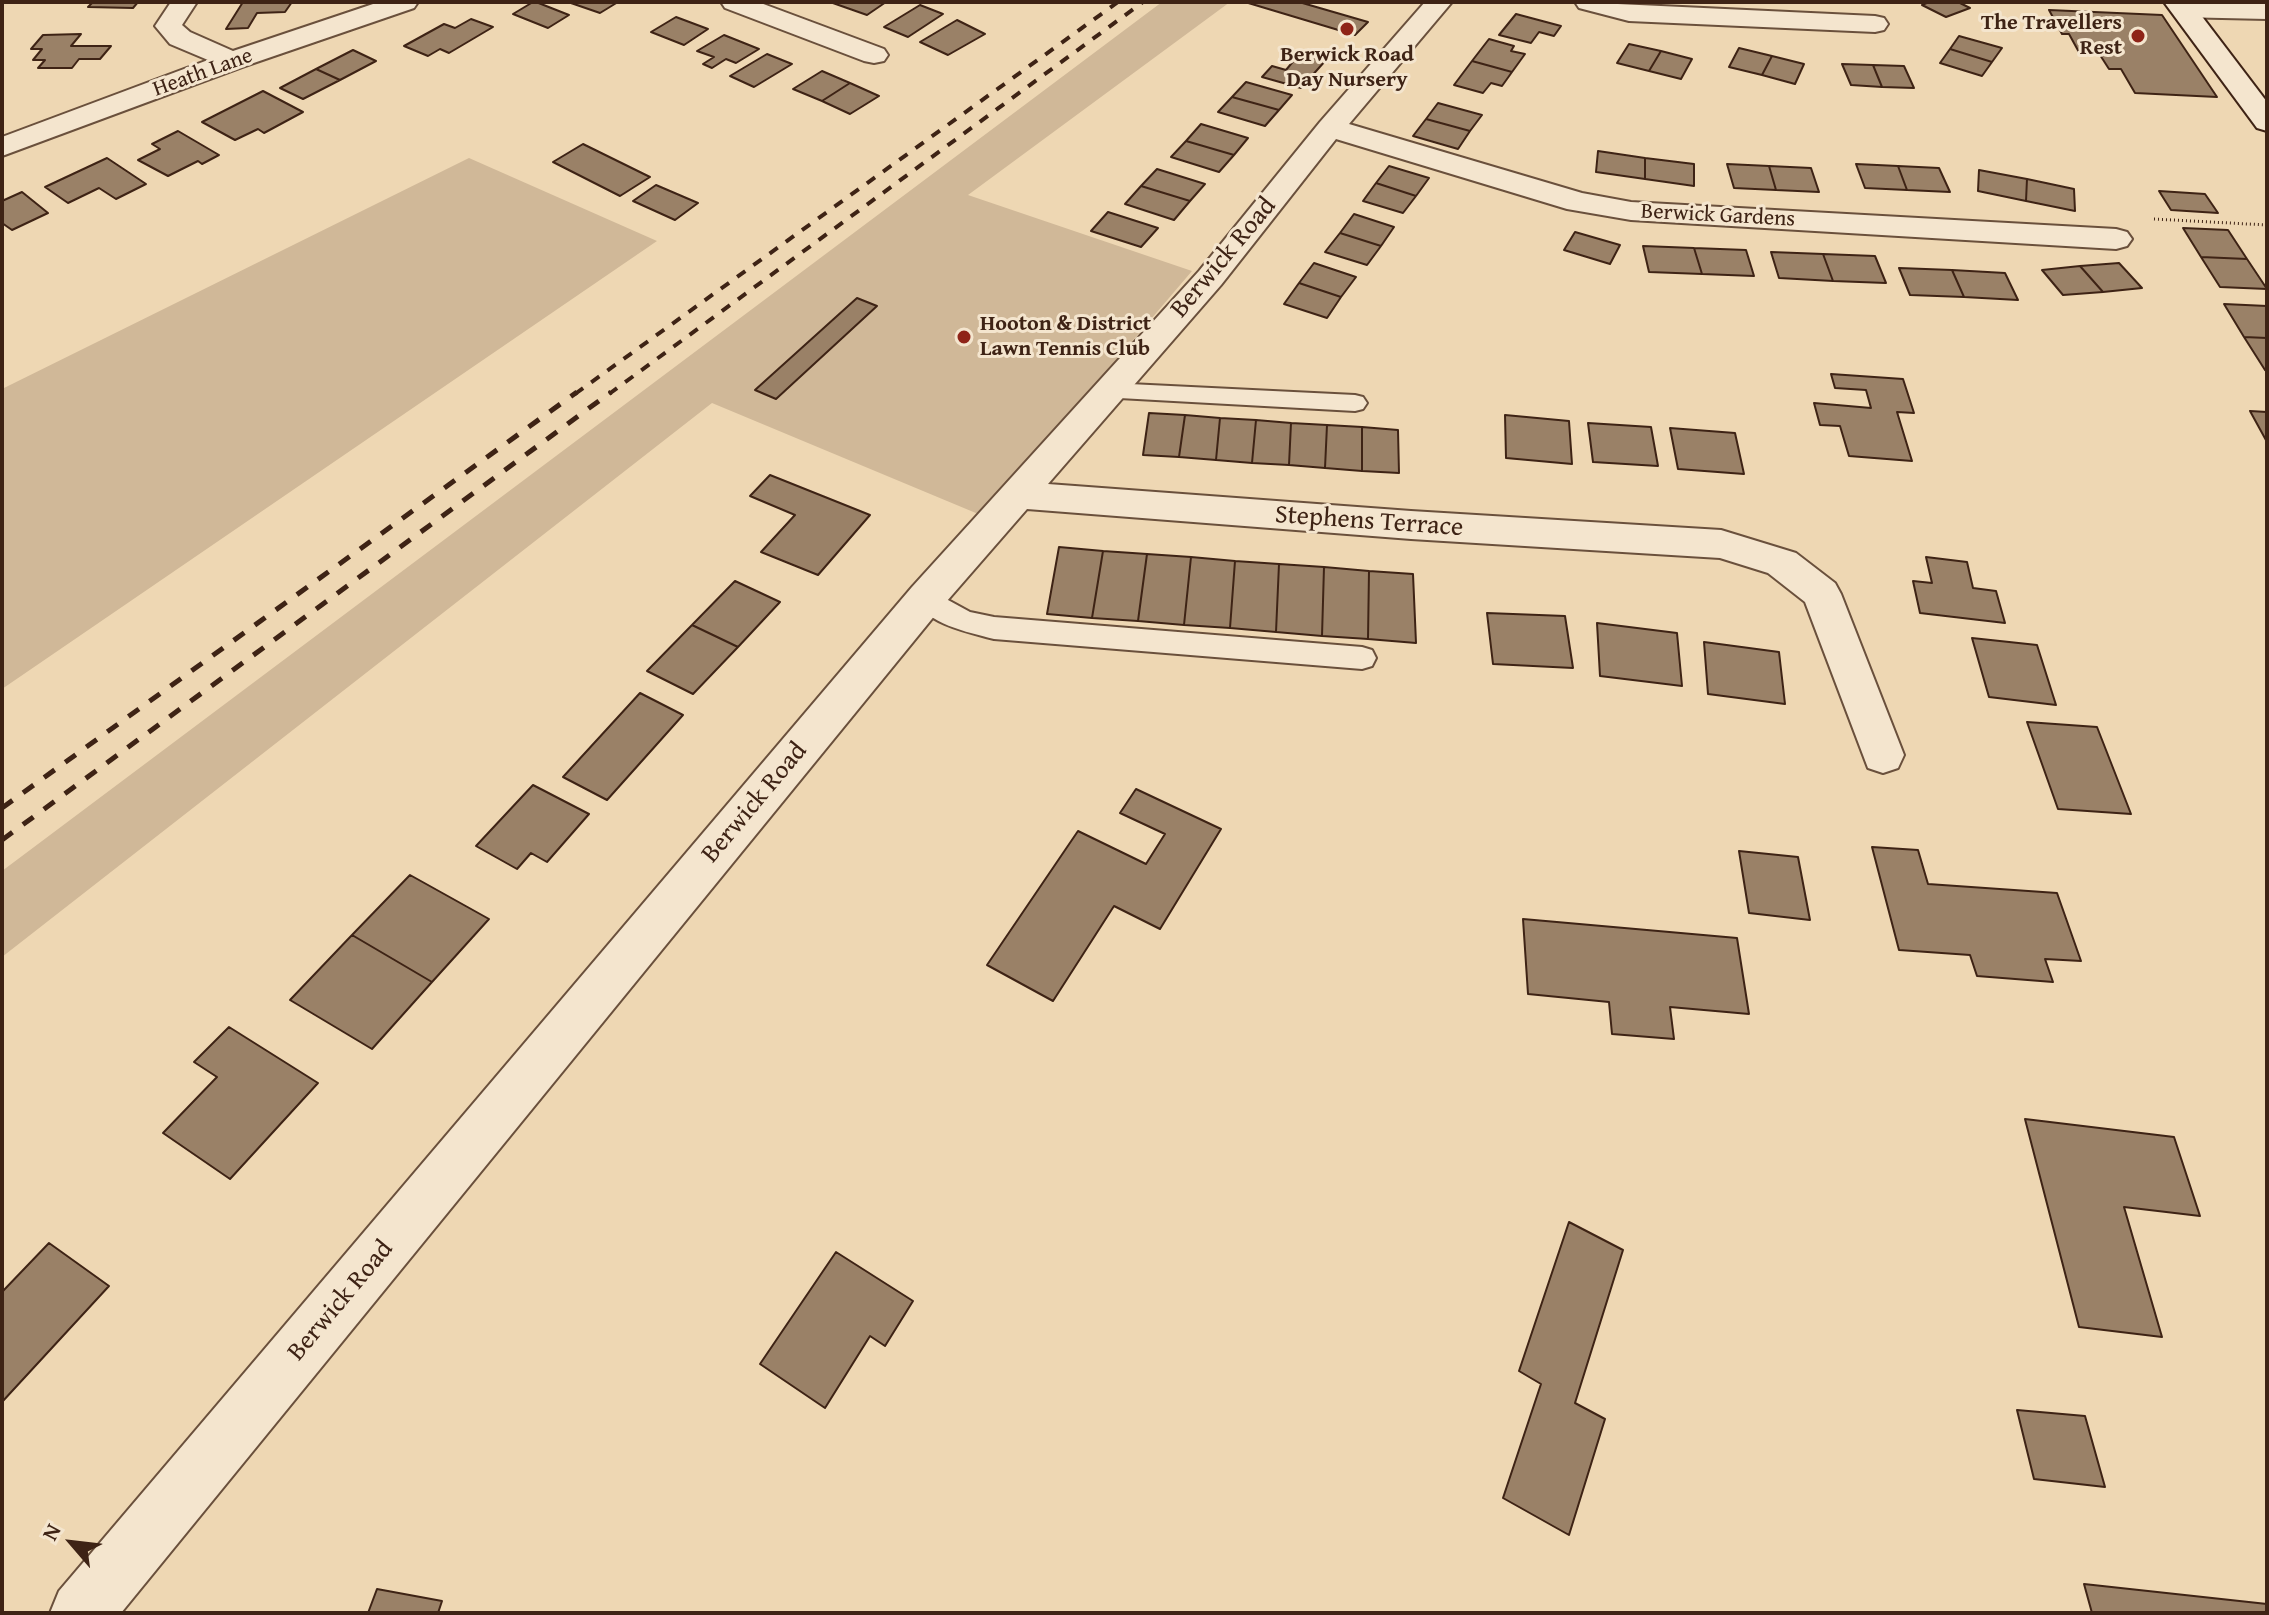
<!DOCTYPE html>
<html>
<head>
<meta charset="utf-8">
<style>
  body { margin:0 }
  #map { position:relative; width:2269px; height:1615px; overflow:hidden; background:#eed7b3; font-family:"Gentium Book Plus",serif }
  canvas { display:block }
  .frame { position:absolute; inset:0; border:4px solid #3e2315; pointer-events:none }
  .north { position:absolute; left:32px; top:1503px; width:80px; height:80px; -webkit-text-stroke:6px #f4e5ce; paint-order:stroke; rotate:298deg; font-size:22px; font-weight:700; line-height:32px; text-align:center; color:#3e2315 }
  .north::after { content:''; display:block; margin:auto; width:28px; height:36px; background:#3e2315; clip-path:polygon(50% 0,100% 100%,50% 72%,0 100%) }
</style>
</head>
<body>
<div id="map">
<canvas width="2269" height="1615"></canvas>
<div class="frame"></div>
<div class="north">N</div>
</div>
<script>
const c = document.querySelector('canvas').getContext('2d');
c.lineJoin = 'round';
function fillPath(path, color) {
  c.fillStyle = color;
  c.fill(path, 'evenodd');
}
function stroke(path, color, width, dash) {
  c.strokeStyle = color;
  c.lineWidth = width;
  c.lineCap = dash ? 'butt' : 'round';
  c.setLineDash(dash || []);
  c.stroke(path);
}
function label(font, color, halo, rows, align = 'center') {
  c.font = font + ' "Gentium Book Plus",serif';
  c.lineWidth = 6;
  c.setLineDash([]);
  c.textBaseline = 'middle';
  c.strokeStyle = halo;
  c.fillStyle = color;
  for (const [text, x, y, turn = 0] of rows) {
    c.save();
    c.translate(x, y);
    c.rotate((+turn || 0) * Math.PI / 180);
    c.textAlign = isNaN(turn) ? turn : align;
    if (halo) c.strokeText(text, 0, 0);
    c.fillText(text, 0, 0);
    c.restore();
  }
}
const green = new Path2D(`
  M 1162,2 L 1230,2 L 968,195 L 1192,271 L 983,516 L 712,403 L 2,957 L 2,871 Z
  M 469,158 L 657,241 L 2,689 L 2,389 Z`);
const building = new Path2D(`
  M 93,2 L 138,2 L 133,8 L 88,7 Z
  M 243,2 L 292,2 L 285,12 L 257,13 L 248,28 L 226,29 Z
  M 533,2 L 536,2 L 569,15 L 548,28 L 513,14 Z
  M 568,2 L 618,2 L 600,13 Z
  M 830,2 L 886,2 L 867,15 Z
  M 1245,2 L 1299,2 L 1368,22 L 1355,35 Z
  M 1929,2 L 1958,2 L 1970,8 L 1946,17 L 1922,5 Z
  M 920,5 L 943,14 L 908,37 L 884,27 Z
  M 2049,10 L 2162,15 L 2217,97 L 2135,93 L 2121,69 L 2109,69 L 2100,55 L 2080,54 L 2069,34 L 2062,34 Z
  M 1516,14 L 1561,26 L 1554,36 L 1539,32 L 1531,43 L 1499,35 Z
  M 676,17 L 708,29 L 684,45 L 651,32 Z
  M 471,19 L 493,27 L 449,53 L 440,49 L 428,56 L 404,46 L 444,24 L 455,28 Z
  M 957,20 L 985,34 L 948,55 L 920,42 Z
  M 81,34 L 71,46 L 111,46 L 100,59 L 79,59 L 72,68 L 38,68 L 45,60 L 33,60 L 42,49 L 31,49 L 43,35 Z
  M 724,35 L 759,49 L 736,63 L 726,59 L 712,68 L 703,64 L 714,57 L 697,51 Z
  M 1959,36 L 2002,48 L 1992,62 L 1950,49 Z
  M 1489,39 L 1514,46 L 1511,51 L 1525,54 L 1512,72 L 1472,61 Z
  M 1629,44 L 1661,51 L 1649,71 L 1617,63 Z
  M 1739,48 L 1772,56 L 1762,75 L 1729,67 Z
  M 1950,49 L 1992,62 L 1982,76 L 1940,63 Z
  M 353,50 L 376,61 L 340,80 L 316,69 Z
  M 1661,51 L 1692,59 L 1681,79 L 1649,71 Z
  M 1300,53 L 1326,60 L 1301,88 L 1262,77 L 1272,66 L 1286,70 Z
  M 767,54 L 792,64 L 754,87 L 730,76 Z
  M 1772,56 L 1804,64 L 1795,84 L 1762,75 Z
  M 1472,61 L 1512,72 L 1502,86 L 1491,83 L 1483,93 L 1454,85 Z
  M 1842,64 L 1873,65 L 1882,87 L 1851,85 Z
  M 1873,65 L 1904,66 L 1914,88 L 1882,87 Z
  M 316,69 L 340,80 L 303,99 L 280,88 Z
  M 822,71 L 850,83 L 822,101 L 793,89 Z
  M 1246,82 L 1292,95 L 1279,110 L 1232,97 Z
  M 850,83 L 879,96 L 850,114 L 822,101 Z
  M 263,91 L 303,112 L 264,133 L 258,129 L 235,140 L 202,122 Z
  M 1232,97 L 1279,110 L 1265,126 L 1218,112 Z
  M 1438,103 L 1482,115 L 1470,131 L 1426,119 Z
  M 1426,119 L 1470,131 L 1458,149 L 1413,136 Z
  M 1201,124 L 1248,138 L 1234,155 L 1186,141 Z
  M 178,131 L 219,155 L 202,164 L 198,161 L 168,176 L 138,160 L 160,149 L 152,144 Z
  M 1186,141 L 1234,155 L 1219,172 L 1171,157 Z
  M 583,144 L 650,177 L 620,196 L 553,162 Z
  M 1598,151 L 1645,158 L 1645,179 L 1596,172 Z
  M 107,158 L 146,184 L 116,199 L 99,188 L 68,203 L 45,187 Z
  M 1645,158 L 1694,164 L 1694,186 L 1645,179 Z
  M 1727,164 L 1769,166 L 1776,190 L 1734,188 Z
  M 1856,164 L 1898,166 L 1907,190 L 1865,188 Z
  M 1389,166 L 1429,178 L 1416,196 L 1376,183 Z
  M 1769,166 L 1811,168 L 1819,192 L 1776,190 Z
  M 1898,166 L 1939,168 L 1950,192 L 1907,190 Z
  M 1157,169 L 1205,184 L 1190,201 L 1141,186 Z
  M 1979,170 L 2027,179 L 2026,201 L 1978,191 Z
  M 2027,179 L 2074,189 L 2075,211 L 2026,201 Z
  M 1376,183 L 1416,196 L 1403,213 L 1363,201 Z
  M 656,185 L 698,203 L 675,220 L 633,201 Z
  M 1141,186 L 1190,201 L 1174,220 L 1125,204 Z
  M 2159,191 L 2205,194 L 2218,213 L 2171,210 Z
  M 22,192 L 48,213 L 12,230 L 2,223 L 2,201 Z
  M 1108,212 L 1158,228 L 1141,247 L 1091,231 Z
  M 1354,214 L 1394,227 L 1381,246 L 1340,233 Z
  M 2183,228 L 2228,230 L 2247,259 L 2201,257 Z
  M 1575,232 L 1620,245 L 1610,264 L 1564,250 Z
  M 1340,233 L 1381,246 L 1367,265 L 1325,252 Z
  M 1643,246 L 1694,248 L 1702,274 L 1649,272 Z
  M 1694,248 L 1746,250 L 1754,276 L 1702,274 Z
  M 1771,252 L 1823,254 L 1833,281 L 1779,278 Z
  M 1823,254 L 1875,256 L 1886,283 L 1833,281 Z
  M 2201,257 L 2247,259 L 2267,289 L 2220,287 Z
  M 1314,263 L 1356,277 L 1341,297 L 1299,283 Z
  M 2119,263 L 2142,288 L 2103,292 L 2080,266 Z
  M 2080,266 L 2103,292 L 2063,295 L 2042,270 Z
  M 1899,268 L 1952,270 L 1964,297 L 1910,295 Z
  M 1952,270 L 2005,273 L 2018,300 L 1964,297 Z
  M 1299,283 L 1341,297 L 1327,318 L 1284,304 Z
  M 857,298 L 877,306 L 776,399 L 755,390 Z
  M 2224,304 L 2267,306 L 2267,338 L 2244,337 Z
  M 2244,337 L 2267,338 L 2267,371 L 2265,370 Z
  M 1831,374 L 1903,379 L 1914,413 L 1897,412 L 1912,461 L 1849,456 L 1840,426 L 1820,425 L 1814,403 L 1871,408 L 1866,390 L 1835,388 Z
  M 2250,411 L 2267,412 L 2267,442 Z
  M 1149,413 L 1185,415 L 1179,457 L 1143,455 Z
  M 1185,415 L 1220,418 L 1216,460 L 1179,457 Z
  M 1505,415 L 1569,421 L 1572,464 L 1506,458 Z
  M 1220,418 L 1256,420 L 1252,463 L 1216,460 Z
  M 1256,420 L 1291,423 L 1289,465 L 1252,463 Z
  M 1291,423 L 1327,425 L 1325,468 L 1289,465 Z
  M 1588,423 L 1651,427 L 1658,466 L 1593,462 Z
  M 1327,425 L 1362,427 L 1362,471 L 1325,468 Z
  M 1362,427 L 1398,430 L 1399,473 L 1362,471 Z
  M 1670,428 L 1735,433 L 1744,474 L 1678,469 Z
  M 770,475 L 870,515 L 818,575 L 761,552 L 795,515 L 750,496 Z
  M 1059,547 L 1103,551 L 1092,618 L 1047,614 Z
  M 1103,551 L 1147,554 L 1138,621 L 1092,618 Z
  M 1147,554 L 1191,557 L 1184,625 L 1138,621 Z
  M 1191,557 L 1235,561 L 1230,628 L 1184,625 Z
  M 1926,557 L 1967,562 L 1973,588 L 1996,591 L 2005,623 L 1920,613 L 1913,581 L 1932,583 Z
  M 1235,561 L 1279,564 L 1276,632 L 1230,628 Z
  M 1279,564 L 1324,567 L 1322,636 L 1276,632 Z
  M 1324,567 L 1369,571 L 1368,639 L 1322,636 Z
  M 1369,571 L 1413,574 L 1416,643 L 1368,639 Z
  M 735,581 L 780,602 L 738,647 L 692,625 Z
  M 1487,613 L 1565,616 L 1573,668 L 1493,664 Z
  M 1597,623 L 1677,633 L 1682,686 L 1600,676 Z
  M 692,625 L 738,647 L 693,694 L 647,671 Z
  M 1972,638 L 2037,645 L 2056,705 L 1989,697 Z
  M 1704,642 L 1779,652 L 1785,704 L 1708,694 Z
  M 640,693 L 683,715 L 607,800 L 563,777 Z
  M 2027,722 L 2097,727 L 2131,814 L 2058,809 Z
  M 533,785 L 589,814 L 547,862 L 531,853 L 517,869 L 476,846 Z
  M 1136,789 L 1221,829 L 1160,929 L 1114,906 L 1053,1001 L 987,965 L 1078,831 L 1146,864 L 1165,834 L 1120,813 Z
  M 1872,847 L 1918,850 L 1928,884 L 2057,893 L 2081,961 L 2045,959 L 2053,982 L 1977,976 L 1970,955 L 1899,950 Z
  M 1739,851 L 1798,857 L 1810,920 L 1749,913 Z
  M 410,875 L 489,919 L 432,982 L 352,935 Z
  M 1523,919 L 1737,938 L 1749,1014 L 1670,1007 L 1674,1039 L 1612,1034 L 1609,1002 L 1528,994 Z
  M 352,935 L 432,982 L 372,1049 L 290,1000 Z
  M 229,1027 L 318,1083 L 230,1179 L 163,1133 L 217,1077 L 194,1062 Z
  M 2025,1119 L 2174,1137 L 2200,1216 L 2124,1207 L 2162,1337 L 2079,1327 Z
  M 1569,1222 L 1623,1250 L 1575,1403 L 1605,1419 L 1569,1535 L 1503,1498 L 1541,1384 L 1519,1371 Z
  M 49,1243 L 109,1286 L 2,1402 L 2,1292 Z
  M 836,1252 L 913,1301 L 885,1346 L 870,1336 L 825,1408 L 760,1364 Z
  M 2017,1410 L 2085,1416 L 2105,1487 L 2034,1479 Z
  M 2084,1584 L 2267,1604 L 2267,1613 L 2092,1613 Z
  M 377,1589 L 442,1601 L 438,1613 L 368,1613 Z`);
const path = new Path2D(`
  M 2154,219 L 2267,225`);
const lane = new Path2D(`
  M 1109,383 L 1355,395 L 1363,397 L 1367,403 L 1363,409 L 1355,411 L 1101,397 L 1097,391 L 1101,385 Z
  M 926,588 L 970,612 L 994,617 L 1362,647 L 1372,650 L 1376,658 L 1372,666 L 1362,669 L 994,639 C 967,632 927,624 913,598 L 917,591 Z`);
const street = new Path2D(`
  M 171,2 L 197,2 L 182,25 L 190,32 L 233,51 L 379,2 L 418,2 L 414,8 L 242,67 L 2,156 L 2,137 L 208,60 L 170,44 L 155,26 Z
  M 721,2 L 758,2 L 884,49 L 888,55 L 884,61 L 874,63 L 864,61 L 725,8 Z
  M 1425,2 L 1452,2 L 1349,124 L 1582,193 L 1631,202 L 2116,229 L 2127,232 L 2132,239 L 2127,246 L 2116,249 L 1631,220 L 1567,209 L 1336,139 L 1221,285 L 1048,484 L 1411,511 L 1721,530 L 1796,553 L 1835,583 L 1841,594 L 1904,755 L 1898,768 L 1883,773 L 1868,768 L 1805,602 L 1768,573 L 1720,558 L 1411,539 L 1027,509 L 940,609 L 121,1613 L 50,1613 L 59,1591 L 912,587 L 1199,271 L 1320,122 Z
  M 1575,2 L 1875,16 L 1884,18 L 1888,24 L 1884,30 L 1875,32 L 1629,21 L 1579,8 Z
  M 2186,3 L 2267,3 L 2267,19 L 2177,17 L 2173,11 L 2177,5 Z`);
const secondary = new Path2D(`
  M 2164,2 L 2191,2 L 2267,102 L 2267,131 L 2257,128 Z`);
const railFar1 = new Path2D(`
  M 575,394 L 1118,2
  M 609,394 L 1143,2`);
const rail = new Path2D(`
  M 2,808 L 577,392
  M 2,840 L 611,392`);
const markers = [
  [1347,29,8,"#8f2418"],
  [2138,36,8,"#8f2418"],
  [964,337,8,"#8f2418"]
];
const farPoinames = [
  ["The Travellers",2122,23],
  ["Rest",2122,48],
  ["Berwick Road",1347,55,"center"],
  ["Day Nursery",1347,80,"center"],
  ["Hooton & District",980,324,"left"],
  ["Lawn Tennis Club",980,349,"left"]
];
const farStreetnames = [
  ["Heath Lane",203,73,-20],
  ["Berwick Gardens",1718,216,3]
];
const streetNames = [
  ["Berwick Road",1224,258,-50],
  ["Stephens Terrace",1369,522,4],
  ["Berwick Road",755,803,-50],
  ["Berwick Road",341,1301,-50]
];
fillPath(green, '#d0b898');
fillPath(building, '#9a8167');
stroke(building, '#3e2315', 2);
stroke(lane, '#6a503c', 4);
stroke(street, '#6a503c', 4);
stroke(secondary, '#3e2315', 4);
stroke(path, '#3e2315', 3, [1, 3]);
fillPath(lane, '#f4e5ce');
fillPath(street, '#f4e5ce');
fillPath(secondary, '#f4e5ce');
stroke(railFar1, '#3e2315', 4, [10, 10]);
stroke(rail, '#3e2315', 5, [13, 13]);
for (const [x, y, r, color] of markers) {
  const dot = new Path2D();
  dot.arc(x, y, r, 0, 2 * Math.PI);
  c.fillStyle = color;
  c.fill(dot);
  stroke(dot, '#f4e5ce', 3);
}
label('bold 22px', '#3e2315', '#f4e5ce', farPoinames, 'right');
label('22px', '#3e2315', '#f4e5ce', farStreetnames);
label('26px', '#3e2315', '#f4e5ce', streetNames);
</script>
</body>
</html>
